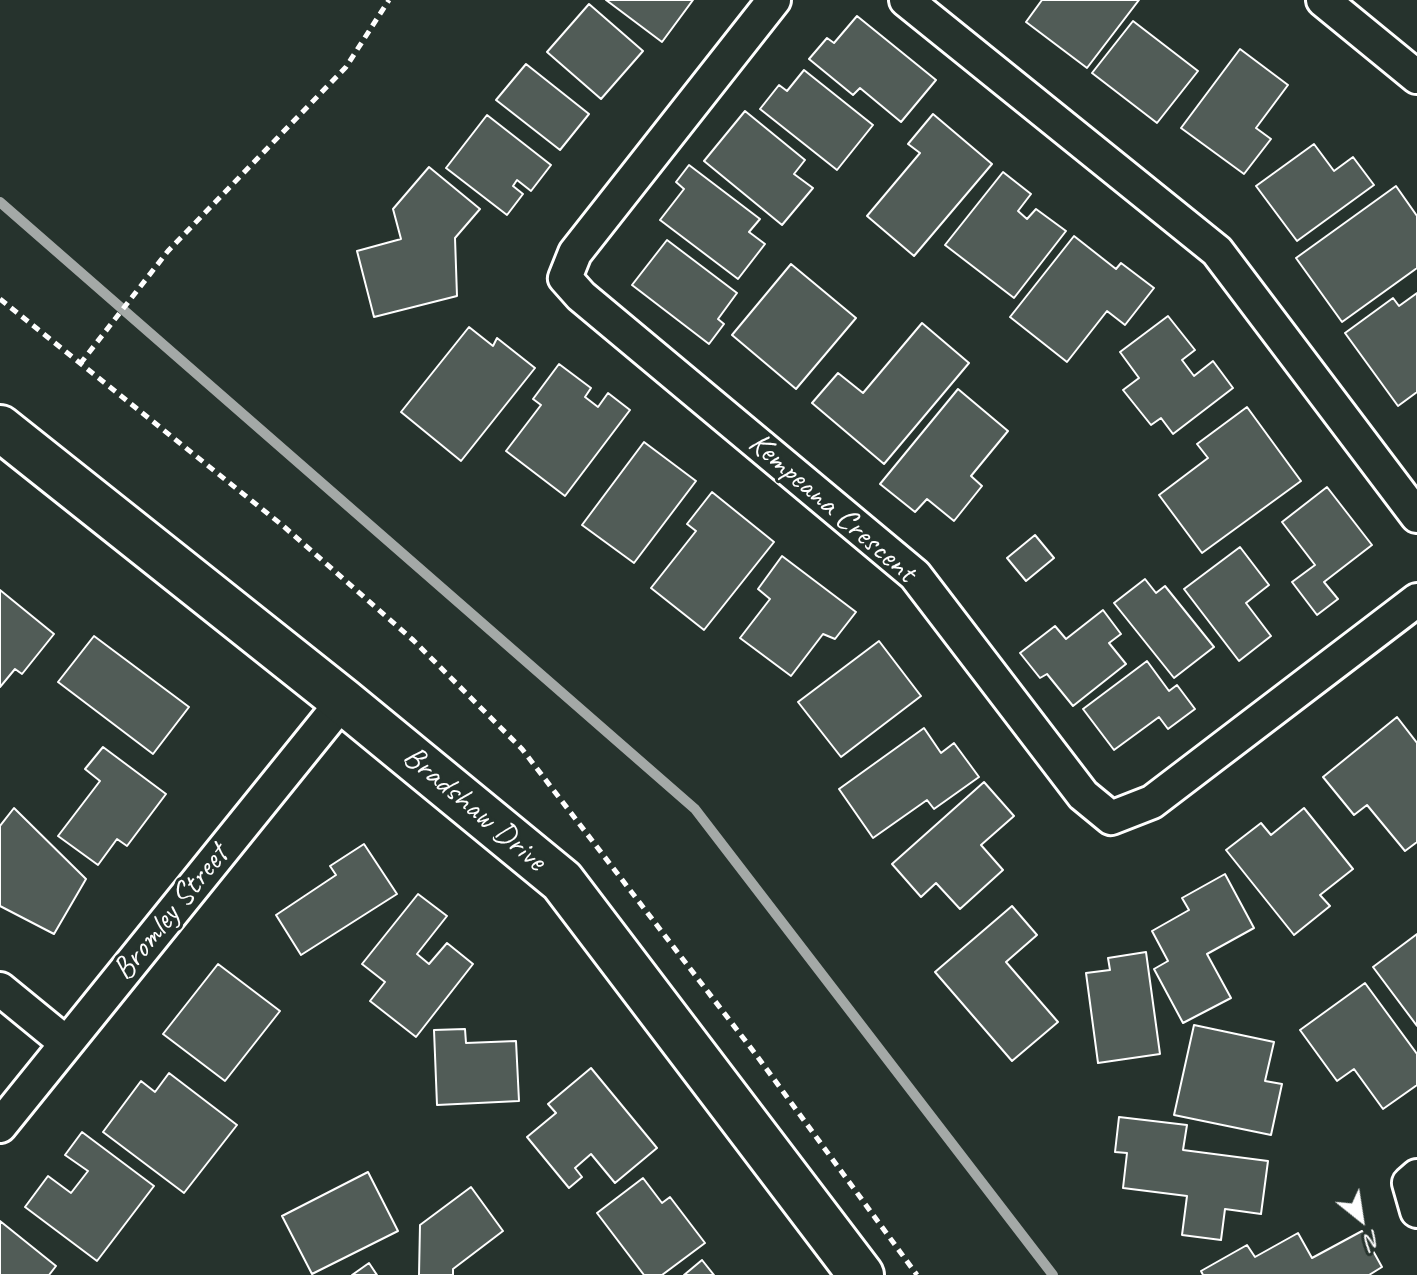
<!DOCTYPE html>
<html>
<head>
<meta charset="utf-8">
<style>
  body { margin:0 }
  #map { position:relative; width:1417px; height:1275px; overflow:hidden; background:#26332d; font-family:Caveat,sans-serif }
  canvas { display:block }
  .north { position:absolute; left:1321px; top:1179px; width:80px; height:80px; -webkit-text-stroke:6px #26332d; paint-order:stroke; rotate:150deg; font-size:22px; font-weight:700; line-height:32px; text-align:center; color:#fff }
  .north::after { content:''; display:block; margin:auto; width:28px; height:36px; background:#fff; clip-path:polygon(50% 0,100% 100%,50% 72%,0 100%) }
</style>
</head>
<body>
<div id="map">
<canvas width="1417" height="1275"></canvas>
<div class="north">N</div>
</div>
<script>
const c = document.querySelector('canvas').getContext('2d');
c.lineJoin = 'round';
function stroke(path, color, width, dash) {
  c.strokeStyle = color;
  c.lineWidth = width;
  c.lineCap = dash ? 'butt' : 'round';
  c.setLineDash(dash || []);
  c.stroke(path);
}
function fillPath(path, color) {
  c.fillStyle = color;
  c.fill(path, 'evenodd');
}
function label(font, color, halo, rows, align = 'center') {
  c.font = font + ' Caveat,sans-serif';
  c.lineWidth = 6;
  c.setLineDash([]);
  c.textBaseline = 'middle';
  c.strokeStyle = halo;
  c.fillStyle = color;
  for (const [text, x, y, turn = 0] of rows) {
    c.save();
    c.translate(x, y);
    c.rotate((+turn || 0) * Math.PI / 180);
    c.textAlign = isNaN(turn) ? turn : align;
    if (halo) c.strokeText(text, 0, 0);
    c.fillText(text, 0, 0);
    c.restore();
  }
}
const stream = new Path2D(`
  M 0,202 L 695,809 L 1053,1275`);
const building = new Path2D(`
  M 606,0 L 693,0 L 662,42 Z
  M 1042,0 L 1139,0 L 1087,68 L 1026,22 Z
  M 589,4 L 643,51 L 601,99 L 547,52 Z
  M 857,16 L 936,80 L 901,122 L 860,88 L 853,95 L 809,59 L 827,38 L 834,43 Z
  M 1133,21 L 1198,71 L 1157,123 L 1092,73 Z
  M 1240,49 L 1288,85 L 1256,128 L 1271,139 L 1244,174 L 1181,128 Z
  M 526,64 L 589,114 L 560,150 L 496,100 Z
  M 804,70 L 873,125 L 837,170 L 760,109 L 779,85 L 787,91 Z
  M 745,111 L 805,160 L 794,174 L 813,188 L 782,225 L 704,161 Z
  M 933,114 L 992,164 L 914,256 L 867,216 L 920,153 L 908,144 Z
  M 487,115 L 551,165 L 531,191 L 517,180 L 513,186 L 523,194 L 507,215 L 446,168 Z
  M 1314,144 L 1334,171 L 1353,157 L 1374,185 L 1297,241 L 1256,186 Z
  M 689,165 L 760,219 L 749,232 L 765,244 L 738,279 L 660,220 L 684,189 L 676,182 Z
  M 429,167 L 480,209 L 455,238 L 457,296 L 374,317 L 357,251 L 401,239 L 393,209 Z
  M 1003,172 L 1031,194 L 1018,211 L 1027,219 L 1036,209 L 1066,231 L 1014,298 L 945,245 Z
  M 1396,186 L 1417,216 L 1417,268 L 1342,322 L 1296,258 Z
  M 1074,236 L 1116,269 L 1121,263 L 1154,288 L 1125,325 L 1107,311 L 1067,362 L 1010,317 Z
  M 667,240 L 737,293 L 718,319 L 724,324 L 709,344 L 632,285 Z
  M 791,264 L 856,318 L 796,389 L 732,335 Z
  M 1417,293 L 1417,392 L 1398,406 L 1345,333 L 1393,298 L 1399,306 Z
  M 1168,316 L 1195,350 L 1182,360 L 1194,376 L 1213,361 L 1233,388 L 1173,434 L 1161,418 L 1151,425 L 1123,390 L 1139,378 L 1120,352 Z
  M 922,323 L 969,363 L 884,464 L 812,403 L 838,373 L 863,393 Z
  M 469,327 L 493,346 L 497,338 L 535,368 L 461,461 L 401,412 Z
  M 559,364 L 591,388 L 585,397 L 598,407 L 608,393 L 630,410 L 565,496 L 506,451 L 541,405 L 533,399 Z
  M 958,389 L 1008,431 L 971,476 L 982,486 L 954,521 L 927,499 L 915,512 L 880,484 Z
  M 1247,407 L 1301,481 L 1202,553 L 1159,495 L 1208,458 L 1197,444 Z
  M 644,442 L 696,481 L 634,563 L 582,525 Z
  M 1327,487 L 1372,545 L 1324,582 L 1338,599 L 1317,615 L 1292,582 L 1315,565 L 1282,522 Z
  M 712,492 L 774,542 L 704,630 L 651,588 L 696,531 L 687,524 Z
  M 1035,535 L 1054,558 L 1026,581 L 1007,558 Z
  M 1240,547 L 1269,585 L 1246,603 L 1271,636 L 1239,661 L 1184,589 Z
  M 782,556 L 856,612 L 835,639 L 823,634 L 791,676 L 740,638 L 770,599 L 758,589 Z
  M 1145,579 L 1156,593 L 1165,586 L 1214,647 L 1174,678 L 1114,603 Z
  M 0,590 L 54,634 L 22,674 L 15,669 L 0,687 Z
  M 1103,610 L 1121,634 L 1109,643 L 1126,664 L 1073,706 L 1047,674 L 1040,678 L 1020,653 L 1055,626 L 1066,639 Z
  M 94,636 L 189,707 L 153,754 L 58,682 Z
  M 879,641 L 921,696 L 841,757 L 798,702 Z
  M 1147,661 L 1169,691 L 1177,685 L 1195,709 L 1168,729 L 1159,717 L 1114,750 L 1083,709 Z
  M 1397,717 L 1417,743 L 1417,842 L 1405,851 L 1367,805 L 1354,815 L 1323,777 Z
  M 924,728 L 941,753 L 954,743 L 979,777 L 934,809 L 927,800 L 873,838 L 839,789 Z
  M 103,747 L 166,794 L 127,846 L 117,839 L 98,865 L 58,836 L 100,781 L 85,769 Z
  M 984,782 L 1014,816 L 981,845 L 1003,870 L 960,909 L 936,883 L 921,897 L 892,864 Z
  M 14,808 L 86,879 L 54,934 L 0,906 L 0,826 Z
  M 1304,808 L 1353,869 L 1320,895 L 1330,906 L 1294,935 L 1226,850 L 1261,823 L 1271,835 Z
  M 364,844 L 397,894 L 301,955 L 276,915 L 336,875 L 330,866 Z
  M 1225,874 L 1254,928 L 1207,954 L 1231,998 L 1183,1023 L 1154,969 L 1168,961 L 1152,931 L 1189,910 L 1182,898 Z
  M 418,894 L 447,916 L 417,954 L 429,964 L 447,943 L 473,964 L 416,1037 L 370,1001 L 385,982 L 362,964 Z
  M 1012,906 L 1037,935 L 1006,962 L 1058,1022 L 1012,1061 L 935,972 Z
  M 1417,934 L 1417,1026 L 1373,967 Z
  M 1146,952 L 1160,1054 L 1098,1063 L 1086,973 L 1110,970 L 1108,958 Z
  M 218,964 L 280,1011 L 225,1081 L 163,1034 Z
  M 1365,983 L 1417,1054 L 1417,1085 L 1383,1109 L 1354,1069 L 1337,1081 L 1300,1030 Z
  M 1194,1025 L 1274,1042 L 1265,1081 L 1282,1084 L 1271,1135 L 1174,1115 Z
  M 465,1029 L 466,1043 L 516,1041 L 519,1101 L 437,1105 L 434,1030 Z
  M 591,1068 L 657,1148 L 615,1183 L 591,1154 L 575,1168 L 582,1177 L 569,1188 L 527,1137 L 556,1113 L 548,1104 Z
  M 169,1073 L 237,1125 L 184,1193 L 103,1132 L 141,1081 L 155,1092 Z
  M 1119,1117 L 1187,1125 L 1183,1150 L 1268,1161 L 1261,1214 L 1225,1209 L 1221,1240 L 1182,1235 L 1187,1196 L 1123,1188 L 1127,1153 L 1115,1152 Z
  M 82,1132 L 154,1186 L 97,1261 L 25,1207 L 48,1176 L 71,1193 L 88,1171 L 65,1155 Z
  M 368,1172 L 398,1231 L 312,1274 L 282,1216 Z
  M 643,1178 L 662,1203 L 670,1197 L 705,1243 L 662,1275 L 644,1275 L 597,1213 Z
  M 471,1187 L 503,1231 L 453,1269 L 453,1275 L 419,1275 L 420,1225 Z
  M 0,1221 L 56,1266 L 49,1275 L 0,1275 Z
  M 1362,1231 L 1382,1267 L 1369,1275 L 1203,1275 L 1201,1271 L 1247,1245 L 1255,1257 L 1298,1233 L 1312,1258 Z
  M 702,1260 L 714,1275 L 684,1275 Z
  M 369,1263 L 377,1275 L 352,1275 Z`);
const path = new Path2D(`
  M 0,299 L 282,525 L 413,640 L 522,749 L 757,1056 L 917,1275
  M 80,364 L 168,251 L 346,67 L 389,0`);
const street = new Path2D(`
  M 774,0 L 575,253 L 565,278 L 581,296 L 915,575 L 1083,795 L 1111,818 L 1152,802 L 1417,600
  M 906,0 L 1217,251 L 1417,516
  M 1323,0 L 1417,77
  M 0,989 L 66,1043
  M 0,1126 L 343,701
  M 1417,1176 L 1409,1183 L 1417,1211`);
const secondary = new Path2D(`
  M 0,428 L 343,701 L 562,881 L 861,1275`);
const streetNames = [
  ["Kempeana Crescent",832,508,41],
  ["Bradshaw Drive",474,809,40],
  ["Bromley Street",171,913,-51]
];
stroke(stream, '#a4a9a7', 10);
fillPath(building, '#515c57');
stroke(building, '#fff', 2);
stroke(street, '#fff', 38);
stroke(secondary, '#fff', 50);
stroke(path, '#fff', 5, [8, 6]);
stroke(street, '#26332d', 32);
stroke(secondary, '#26332d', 44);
label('32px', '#fff', '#26332d', streetNames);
</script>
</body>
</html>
